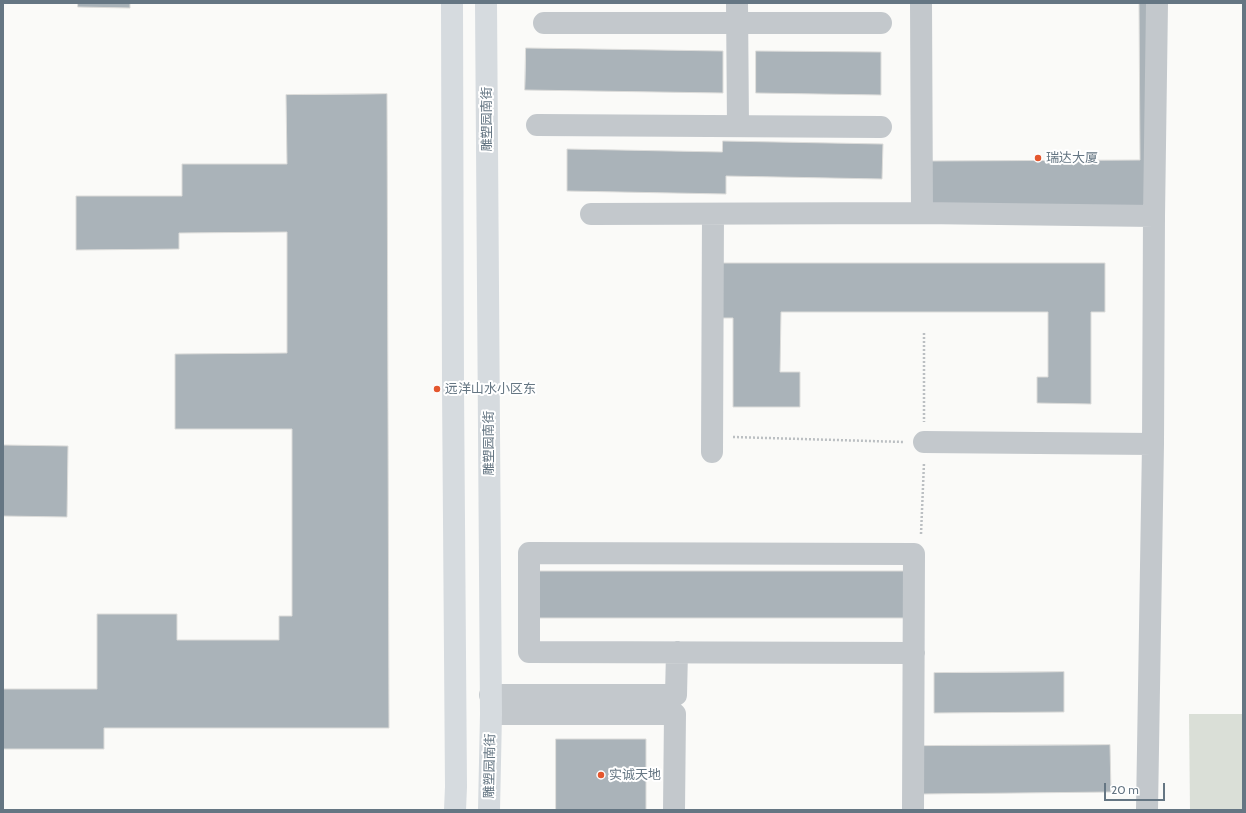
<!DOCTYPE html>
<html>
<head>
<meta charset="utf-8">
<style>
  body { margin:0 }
  #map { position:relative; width:1246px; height:813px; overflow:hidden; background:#fafaf8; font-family:Cabin,sans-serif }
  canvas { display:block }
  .frame { position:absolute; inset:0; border:4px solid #657683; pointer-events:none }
  .scale { position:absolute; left:1104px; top:783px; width:61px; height:18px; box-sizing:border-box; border:2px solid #657683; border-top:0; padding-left:5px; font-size:12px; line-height:14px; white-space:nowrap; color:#657683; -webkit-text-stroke:3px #fff; paint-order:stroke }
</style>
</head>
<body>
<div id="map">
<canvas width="1246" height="813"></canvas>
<div class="frame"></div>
<div class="scale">20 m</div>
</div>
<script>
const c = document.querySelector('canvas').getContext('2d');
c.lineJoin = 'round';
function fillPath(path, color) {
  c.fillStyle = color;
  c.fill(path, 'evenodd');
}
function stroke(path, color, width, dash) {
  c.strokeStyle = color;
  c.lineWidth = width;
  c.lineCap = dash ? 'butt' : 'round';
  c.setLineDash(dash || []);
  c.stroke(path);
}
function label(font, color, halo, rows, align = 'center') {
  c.font = font + ' Cabin,"Noto Sans SC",sans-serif';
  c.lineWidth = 4;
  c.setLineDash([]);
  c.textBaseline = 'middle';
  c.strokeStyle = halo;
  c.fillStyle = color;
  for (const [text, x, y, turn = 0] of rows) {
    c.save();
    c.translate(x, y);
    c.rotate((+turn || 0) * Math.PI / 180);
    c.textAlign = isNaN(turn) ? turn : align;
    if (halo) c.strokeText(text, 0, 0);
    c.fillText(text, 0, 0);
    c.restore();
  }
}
const green = new Path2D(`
  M 1189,714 L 1243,714 L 1243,810 L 1190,810 Z`);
const building = new Path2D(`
  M 78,3 L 130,3 L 130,8 L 78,7 Z
  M 921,3 L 1157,3 L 1154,216 L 922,213 Z
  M 929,3 L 1139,3 L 1140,160 L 930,161 Z
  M 526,48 L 723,51 L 723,93 L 525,90 Z
  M 756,51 L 881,52 L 881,95 L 756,93 Z
  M 387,94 L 389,728 L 104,728 L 104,749 L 3,749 L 3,689 L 97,689 L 97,614 L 177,614 L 177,640 L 279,640 L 279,616 L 292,616 L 292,429 L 175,429 L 175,354 L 287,353 L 287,232 L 179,233 L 179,249 L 76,250 L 76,196 L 182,196 L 182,164 L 287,164 L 286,95 Z
  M 723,141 L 883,144 L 882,179 L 726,176 L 726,194 L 567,191 L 567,149 L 722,152 Z
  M 718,263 L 1105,263 L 1105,312 L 1091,312 L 1091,404 L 1037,403 L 1037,377 L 1048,377 L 1048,312 L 781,312 L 780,372 L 800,372 L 800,407 L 733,407 L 733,318 L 718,318 Z
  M 3,445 L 68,446 L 67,517 L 3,516 Z
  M 539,571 L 904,571 L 904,618 L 539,618 Z
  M 1064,672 L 1064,712 L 934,713 L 934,673 Z
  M 556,739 L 646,739 L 646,810 L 556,810 Z
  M 1110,745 L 1111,792 L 923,794 L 922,746 Z`);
const path = new Path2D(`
  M 924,333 L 924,422
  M 733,437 L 904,442
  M 921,534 L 924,463`);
const minor = new Path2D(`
  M 737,3 L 738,126
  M 921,3 L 922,213 L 1154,216 L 1157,3
  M 544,23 L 881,23
  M 537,125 L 881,127
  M 591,214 L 922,213
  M 924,442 L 1153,444
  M 712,452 L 713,214
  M 490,695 L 676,695 L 677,652
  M 491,714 L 675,714 L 674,810
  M 913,810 L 914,554 L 529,553 L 529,652 L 914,653
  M 1147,810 L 1153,444 L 1154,216`);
const major = new Path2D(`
  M 452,3 L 453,388 L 456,787 L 455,810
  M 486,3 L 491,714 L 489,810`);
const markers = [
  [1038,158,4,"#e4572e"],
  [437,389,4,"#e4572e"],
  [601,775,4,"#e4572e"]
];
const streetNames = [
  ["雕塑园南街",487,119,-90],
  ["雕塑园南街",489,443,-90],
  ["雕塑园南街",490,766,-89]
];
const poiNames = [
  ["瑞达大厦",1046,158],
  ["远洋山水小区东",445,389],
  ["实诚天地",609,775]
];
fillPath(green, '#dadfd7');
fillPath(building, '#aab3b9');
stroke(building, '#dcdcda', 1);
stroke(path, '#bbbfc2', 2.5, [2, 2]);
stroke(minor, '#c3c8cc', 22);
stroke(major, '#d6dbdf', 22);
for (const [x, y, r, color] of markers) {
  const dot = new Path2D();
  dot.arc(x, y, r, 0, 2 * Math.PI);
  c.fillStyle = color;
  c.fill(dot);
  stroke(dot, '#fff', 1.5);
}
label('13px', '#657683', '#fff', streetNames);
label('13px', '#657683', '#fff', poiNames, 'left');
</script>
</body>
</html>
